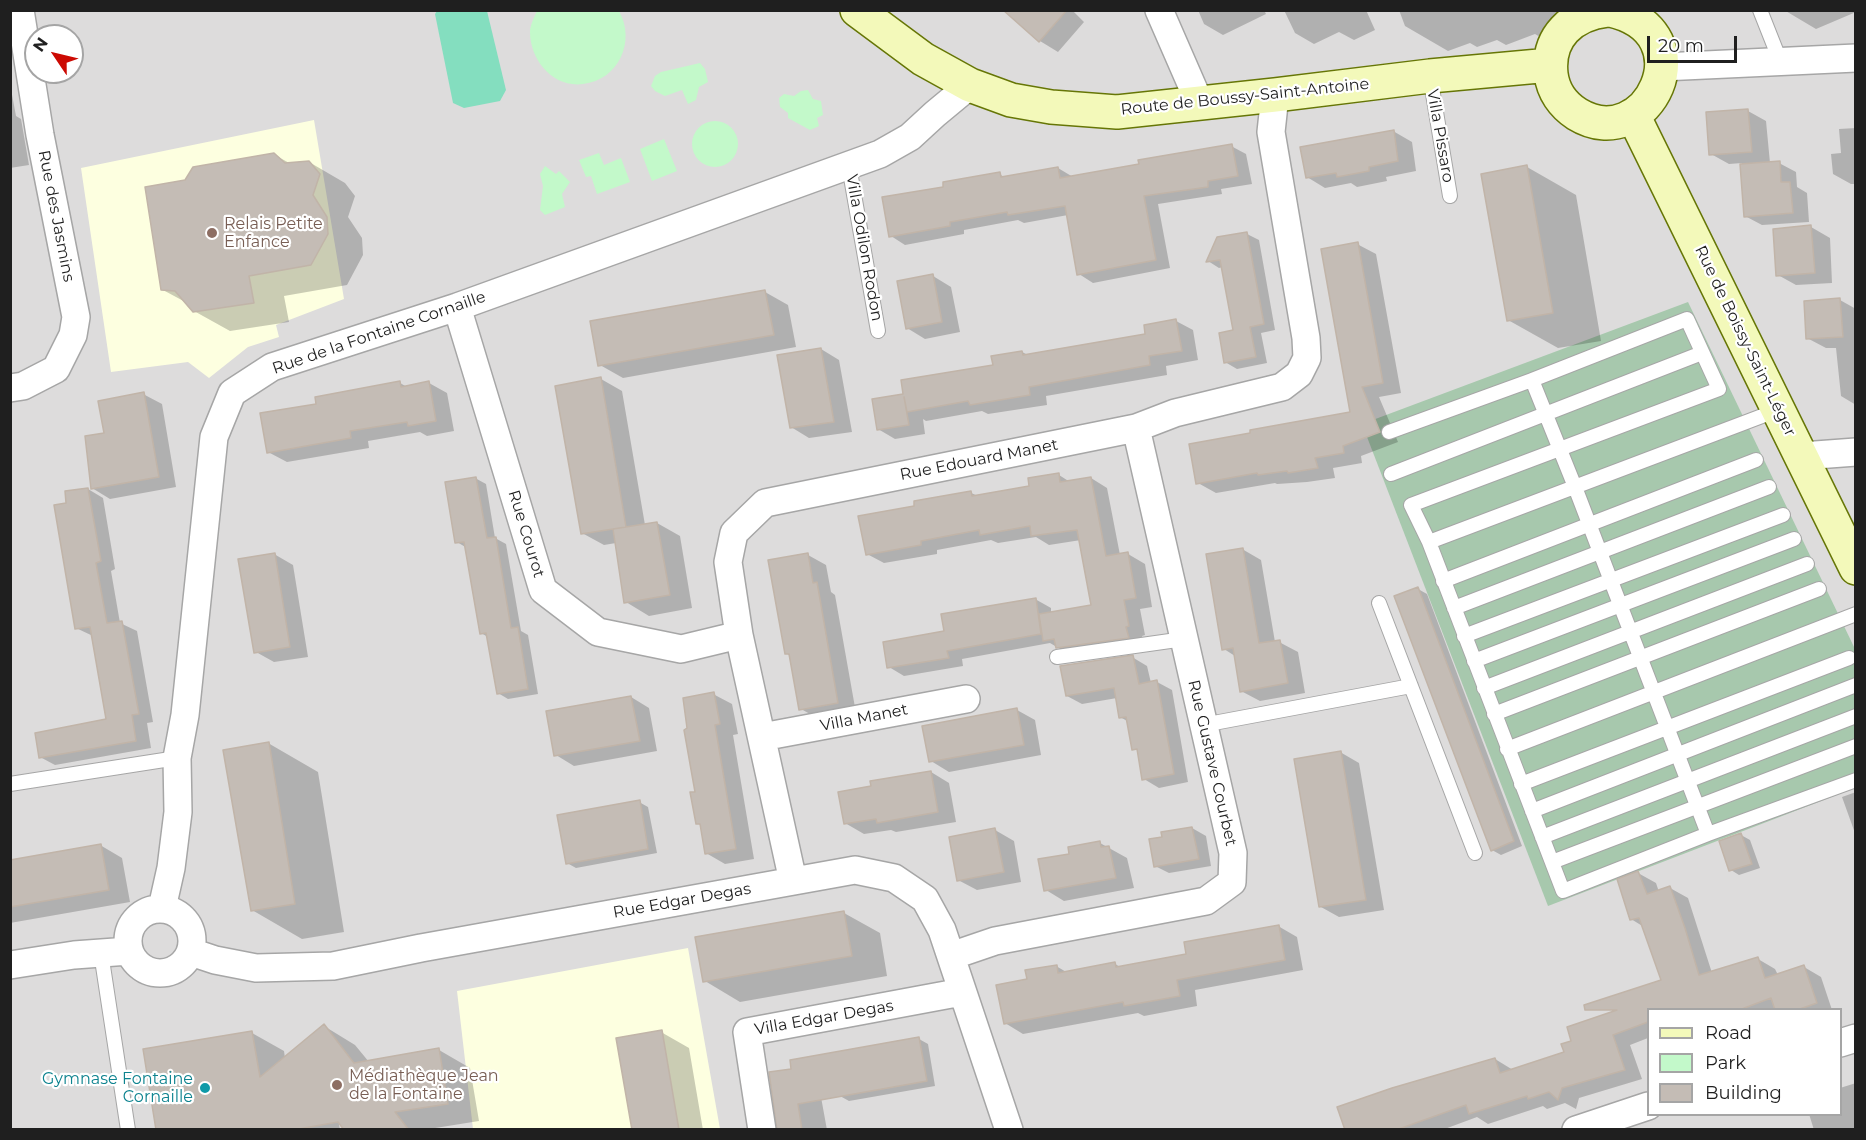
<!DOCTYPE html>
<html>
<head>
<meta charset="utf-8">
<style>
  body { margin:0 }
  #map { position:relative; width:1866px; height:1140px; overflow:hidden; background:#f0ede5; font-family:Montserrat,sans-serif }
  canvas { display:block }
  .frame { position:absolute; inset:0; border:12px solid #1f1f1f; pointer-events:none }
  .legend { position:absolute; left:1647px; top:1008px; width:195px; height:108px; box-sizing:border-box; background:#fff; border:2px solid #a5a5a5; margin:0; padding:8px 10px; list-style:none; font-size:18px; color:#1f1f1f }
  .legend li { display:flex; align-items:center; gap:12px; height:30px }
  .legend b { width:30px; border:2px solid #a5a5a5 }
  .north { position:absolute; left:24px; top:24px; width:60px; height:60px; box-sizing:border-box; background:#fff; border:2px solid #a5a5a5; border-radius:50%; rotate:305deg; font-size:16px; font-weight:700; line-height:24px; text-align:center; color:#1f1f1f }
  .north::after { content:''; display:block; margin:auto; width:21px; height:27px; background:#cc0a03; clip-path:polygon(50% 0,100% 100%,50% 72%,0 100%) }
  .scale { position:absolute; left:1647px; top:36px; width:90px; height:27px; box-sizing:border-box; border:3px solid #1f1f1f; border-top:0; padding-left:8px; font-size:18px; line-height:21px; white-space:nowrap; color:#1f1f1f; -webkit-text-stroke:4px #fff; paint-order:stroke }
</style>
</head>
<body>
<div id="map">
<canvas width="1866" height="1140"></canvas>
<div class="frame"></div>
<ul class="legend">
<li><b style="height:8px;background:#f3f9ba"></b>Road</li>
<li><b style="height:16px;background:#c3f9ca"></b>Park</li>
<li><b style="height:16px;background:#c4bcb5"></b>Building</li>
</ul>
<div class="north">N</div>
<div class="scale">20 m</div>
</div>
<script>
const c = document.querySelector('canvas').getContext('2d');
c.lineJoin = 'round';
function fillPath(path, color) {
  c.fillStyle = color;
  c.fill(path, 'evenodd');
}
function stroke(path, color, width, dash) {
  c.strokeStyle = color;
  c.lineWidth = width;
  c.lineCap = dash ? 'butt' : 'round';
  c.setLineDash(dash || []);
  c.stroke(path);
}
function label(font, color, halo, rows, align = 'center') {
  c.font = font + ' Montserrat,sans-serif';
  c.lineWidth = 4.5;
  c.setLineDash([]);
  c.textBaseline = 'middle';
  c.strokeStyle = halo;
  c.fillStyle = color;
  for (const [text, x, y, turn = 0] of rows) {
    c.save();
    c.translate(x, y);
    c.rotate((+turn || 0) * Math.PI / 180);
    c.textAlign = isNaN(turn) ? turn : align;
    if (halo) c.strokeText(text, 0, 0);
    c.fillText(text, 0, 0);
    c.restore();
  }
}
const residential = new Path2D(`
  M 11,11 L 1855,11 L 1855,1129 L 11,1129 ZM 36,36 L 72,36 L 72,72 L 36,72 ZM 1648,1010 L 1840,1010 L 1840,1114 L 1648,1114 Z`);
const education = new Path2D(`
  M 314,120 L 344,299 L 276,325 L 279,337 L 248,347 L 209,378 L 188,362 L 111,372 L 81,168 Z
  M 688,948 L 720,1129 L 473,1129 L 457,991 Z`);
const cemetery = new Path2D(`
  M 1688,302 L 1855,649 L 1855,788 L 1548,906 L 1362,424 Z`);
const park = new Path2D(`
  M 537,11 L 619,11 C 636,41 619,80 583,84 C 553,88 530,60 530,32 C 530,26 534,17 537,11 Z
  M 700,63 L 705,69 L 708,82 L 699,87 L 696,100 L 688,104 L 682,90 L 665,96 L 655,91 L 651,86 L 655,76 L 661,72 Z
  M 808,90 L 813,99 L 821,101 L 823,115 L 817,118 L 819,126 L 810,130 L 788,118 L 788,113 L 780,107 L 779,98 L 784,94 L 794,96 L 801,91 Z
  M692 144a23 23 0 1 1 46 0a23 23 0 1 1-46 0Z
  M 664,139 L 677,171 L 652,181 L 640,149 Z
  M 599,153 L 604,165 L 621,158 L 630,182 L 597,194 L 591,176 L 586,177 L 579,160 Z
  M 545,166 L 556,174 L 559,171 L 570,182 L 562,194 L 565,207 L 545,215 L 540,210 L 543,186 L 540,174 Z`);
const pitch = new Path2D(`
  M 437,11 L 487,11 L 506,90 L 500,101 L 464,108 L 453,103 L 435,14 Z`);
const shadow = new Path2D(`
  M 1006,10 L 1072,10 L 1084,22 L 1058,52 L 1040,41 Z
  M 1198,10 L 1264,10 L 1266,14 L 1223,35 L 1204,24 Z
  M 1284,10 L 1366,10 L 1375,30 L 1354,40 L 1339,32 L 1314,44 L 1295,33 Z
  M 1399,10 L 1572,10 L 1547,41 L 1535,34 L 1506,45 L 1497,40 L 1477,47 L 1470,43 L 1448,51 L 1405,26 Z
  M 1784,10 L 1856,10 L 1856,12 L 1816,29 Z
  M 10,84 L 16,116 L 21,119 L 29,165 L 10,168 Z
  M 1748,111 L 1766,121 L 1770,163 L 1779,163 L 1796,172 L 1797,187 L 1807,193 L 1809,222 L 1762,225 L 1745,216 L 1742,163 L 1729,164 L 1711,154 Z
  M 1856,128 L 1856,184 L 1851,184 L 1833,174 L 1831,154 L 1841,153 L 1839,129 Z
  M 1393,131 L 1412,142 L 1416,171 L 1386,177 L 1387,181 L 1357,187 L 1351,183 L 1325,188 L 1307,177 Z
  M 1231,146 L 1246,154 L 1252,184 L 1221,189 L 1222,194 L 1158,204 L 1170,268 L 1093,283 L 1079,274 L 1068,215 L 1024,223 L 1018,220 L 964,230 L 964,234 L 905,245 L 891,236 L 944,188 L 999,174 L 1006,178 L 1058,168 L 1073,177 Z
  M 273,154 L 291,164 L 309,162 L 345,183 L 355,196 L 348,217 L 362,238 L 363,255 L 347,285 L 284,296 L 289,322 L 230,331 L 194,311 L 189,304 L 163,290 L 186,182 Z
  M 1527,167 L 1576,195 L 1601,341 L 1558,348 L 1508,320 Z
  M 1811,227 L 1830,238 L 1832,283 L 1796,285 L 1778,275 Z
  M 1247,234 L 1259,240 L 1275,330 L 1261,333 L 1267,363 L 1237,369 L 1225,362 L 1235,331 L 1223,267 L 1219,268 L 1208,261 Z
  M 1357,244 L 1376,254 L 1401,393 L 1379,397 L 1398,442 L 1361,456 L 1362,463 L 1333,468 L 1335,478 L 1307,482 L 1277,484 L 1275,483 L 1216,493 L 1198,483 L 1352,413 Z
  M 933,276 L 951,287 L 960,332 L 925,339 L 907,328 Z
  M 765,292 L 788,305 L 796,347 L 623,378 L 600,365 Z
  M 1840,300 L 1856,309 L 1856,405 L 1841,396 L 1836,348 L 1826,348 L 1807,338 Z
  M 1176,321 L 1193,330 L 1198,360 L 1166,366 L 1167,375 L 1046,396 L 1047,405 L 988,414 L 982,411 L 926,421 L 923,419 L 925,434 L 895,439 L 878,429 L 905,395 L 994,366 L 1022,352 L 1028,355 L 1147,335 Z
  M 821,349 L 839,360 L 852,432 L 809,438 L 791,427 Z
  M 601,379 L 622,391 L 645,525 L 657,523 L 680,536 L 692,608 L 649,616 L 626,602 L 616,543 L 604,545 L 582,533 Z
  M 400,383 L 407,387 L 429,383 L 447,393 L 454,431 L 427,436 L 420,432 L 368,441 L 369,448 L 287,462 L 268,452 L 318,405 Z
  M 143,394 L 162,404 L 176,487 L 110,499 L 92,488 L 105,435 Z
  M 1059,475 L 1070,482 L 1091,478 L 1107,488 L 1120,555 L 1128,554 L 1145,564 L 1152,607 L 1140,609 L 1145,635 L 1142,636 L 1144,647 L 1074,657 L 1050,643 L 962,659 L 963,666 L 904,676 L 889,667 L 945,632 L 1035,599 L 1051,608 L 1051,613 L 1093,606 L 1081,540 L 1049,545 L 1036,537 L 998,543 L 991,540 L 937,550 L 937,554 L 884,563 L 867,554 L 915,507 L 971,493 L 978,496 L 1030,487 Z
  M 475,478 L 486,484 L 495,538 L 506,544 L 521,631 L 528,635 L 538,694 L 508,699 L 498,693 L 488,637 L 481,633 L 467,548 L 457,542 Z
  M 88,489 L 103,498 L 115,569 L 111,571 L 120,623 L 137,631 L 153,722 L 147,723 L 151,748 L 55,765 L 40,757 L 108,721 L 93,636 L 76,628 L 68,504 Z
  M 1242,549 L 1261,560 L 1275,642 L 1279,642 L 1298,652 L 1305,693 L 1260,701 L 1241,691 L 1235,656 L 1224,649 Z
  M 274,554 L 293,565 L 308,657 L 274,662 L 256,652 Z
  M 808,555 L 826,565 L 831,592 L 835,595 L 856,713 L 819,719 L 801,709 L 791,656 L 786,653 Z
  M 1418,589 L 1427,594 L 1522,846 L 1501,855 L 1492,850 Z
  M 1132,657 L 1147,666 L 1151,683 L 1157,682 L 1172,690 L 1188,782 L 1159,788 L 1144,779 L 1139,751 L 1134,749 L 1129,722 L 1120,717 L 1117,698 L 1082,704 L 1067,696 Z
  M 713,694 L 732,704 L 738,734 L 733,735 L 754,859 L 725,864 L 706,853 L 701,825 L 698,823 L 697,793 Z
  M 631,697 L 649,708 L 657,751 L 574,766 L 556,755 Z
  M 1017,710 L 1035,720 L 1041,755 L 949,772 L 931,761 Z
  M 268,743 L 318,772 L 344,932 L 302,939 L 252,910 Z
  M 1340,752 L 1359,763 L 1384,910 L 1339,917 L 1321,907 Z
  M 931,772 L 949,783 L 956,822 L 896,832 L 891,830 L 864,834 L 845,823 L 873,788 Z
  M 1856,792 L 1856,836 L 1842,797 Z
  M 639,802 L 648,807 L 657,853 L 576,868 L 567,863 Z
  M 1192,828 L 1206,836 L 1211,866 L 1169,873 L 1155,866 L 1164,838 Z
  M 995,830 L 1014,841 L 1021,882 L 977,890 L 958,880 Z
  M 1741,835 L 1750,840 L 1760,868 L 1739,875 L 1731,870 Z
  M 1100,843 L 1127,858 L 1134,888 L 1064,901 L 1046,890 Z
  M 100,845 L 122,858 L 130,902 L 10,923 L 10,861 Z
  M 1638,873 L 1656,883 L 1659,892 L 1670,888 L 1688,898 L 1712,973 L 1758,959 L 1775,969 L 1778,975 L 1804,967 L 1821,977 L 1832,1010 L 1648,1010 L 1648,1038 L 1630,1045 L 1642,1079 L 1579,1098 L 1576,1109 L 1565,1103 L 1547,1109 L 1543,1106 L 1488,1124 L 1477,1117 L 1442,1130 L 1346,1130 L 1495,1059 L 1513,1070 L 1565,1053 L 1573,1042 L 1663,980 L 1644,927 L 1631,919 Z
  M 844,913 L 880,933 L 887,976 L 740,1002 L 705,981 Z
  M 1278,926 L 1297,937 L 1303,970 L 1195,990 L 1197,1006 L 1144,1016 L 1138,1013 L 1023,1034 L 1005,1023 L 1028,980 L 1056,966 L 1068,973 L 1115,964 L 1122,968 L 1188,955 Z
  M 324,1026 L 355,1045 L 369,1062 L 439,1050 L 470,1068 L 479,1121 L 429,1129 L 346,1130 L 338,1119 L 340,1130 L 157,1130 L 252,1033 L 284,1051 L 285,1058 Z
  M 661,1032 L 689,1048 L 703,1130 L 633,1130 Z
  M 919,1039 L 928,1044 L 935,1086 L 849,1101 L 840,1096 Z
  M 771,1073 L 819,1086 L 827,1130 L 779,1130 Z
  M 1856,1083 L 1856,1130 L 1814,1130 L 1809,1114 L 1840,1114 L 1840,1088 Z`);
const building = new Path2D(`
  M 1003,10 L 1067,10 L 1039,42 Z
  M 1748,109 L 1752,152 L 1709,155 L 1706,112 Z
  M 1394,130 L 1398,161 L 1369,167 L 1369,171 L 1337,177 L 1336,173 L 1306,178 L 1300,147 Z
  M 1232,144 L 1238,176 L 1208,181 L 1208,187 L 1144,196 L 1156,260 L 1077,275 L 1065,206 L 1008,215 L 1007,212 L 979,217 L 950,222 L 950,226 L 889,237 L 882,197 L 943,187 L 943,182 L 1000,172 L 1001,177 L 1058,167 L 1060,178 L 1139,164 L 1138,160 Z
  M 274,153 L 285,163 L 309,161 L 320,174 L 313,195 L 327,217 L 328,234 L 311,265 L 249,276 L 254,303 L 193,312 L 175,291 L 161,290 L 145,187 L 185,180 L 193,167 Z
  M 1780,161 L 1781,182 L 1790,182 L 1793,213 L 1744,217 L 1740,164 Z
  M 1527,165 L 1553,313 L 1507,321 L 1481,174 Z
  M 1811,225 L 1815,273 L 1776,276 L 1773,229 Z
  M 1247,232 L 1264,324 L 1250,327 L 1256,357 L 1224,363 L 1219,333 L 1233,330 L 1220,260 L 1206,262 L 1217,237 Z
  M 1358,242 L 1383,383 L 1362,387 L 1380,432 L 1343,446 L 1344,453 L 1315,458 L 1318,468 L 1288,473 L 1287,471 L 1258,475 L 1257,473 L 1196,484 L 1189,444 L 1250,433 L 1250,430 L 1350,412 L 1321,249 Z
  M 933,274 L 942,322 L 906,329 L 897,281 Z
  M 765,290 L 774,335 L 598,366 L 590,321 Z
  M 1840,298 L 1843,337 L 1806,339 L 1804,301 Z
  M 1176,319 L 1182,351 L 1149,356 L 1150,365 L 1029,387 L 1030,395 L 970,405 L 968,401 L 907,412 L 904,397 L 909,425 L 877,430 L 872,399 L 903,394 L 901,380 L 993,365 L 991,356 L 1022,351 L 1023,355 L 1145,334 L 1144,325 Z
  M 821,348 L 834,422 L 790,428 L 777,355 Z
  M 601,377 L 626,527 L 581,534 L 555,386 Z
  M 400,381 L 401,387 L 429,381 L 436,421 L 408,426 L 407,422 L 350,431 L 351,438 L 267,453 L 260,413 L 316,404 L 315,397 Z
  M 144,392 L 159,477 L 91,489 L 85,436 L 104,433 L 98,401 Z
  M 1059,473 L 1060,482 L 1091,477 L 1106,556 L 1128,552 L 1136,598 L 1124,600 L 1129,626 L 1126,627 L 1129,638 L 1056,648 L 1054,639 L 1043,641 L 1039,614 L 1091,605 L 1077,530 L 1031,536 L 1030,526 L 980,535 L 979,530 L 921,541 L 921,545 L 866,555 L 858,516 L 914,506 L 914,501 L 971,491 L 972,496 L 1029,486 L 1028,478 Z
  M 476,477 L 487,538 L 496,537 L 511,628 L 518,627 L 528,689 L 497,694 L 486,633 L 480,634 L 464,542 L 455,543 L 445,482 Z
  M 88,488 L 101,561 L 96,563 L 107,623 L 122,621 L 139,714 L 132,715 L 136,741 L 39,758 L 35,733 L 106,719 L 90,627 L 75,629 L 54,505 L 66,503 L 65,491 Z
  M 657,522 L 670,595 L 624,603 L 613,529 Z
  M 1243,548 L 1259,643 L 1280,640 L 1288,683 L 1240,692 L 1233,648 L 1222,650 L 1206,554 Z
  M 275,553 L 290,647 L 254,653 L 238,559 Z
  M 808,553 L 813,583 L 817,582 L 838,703 L 799,710 L 789,654 L 785,654 L 768,560 Z
  M 1418,587 L 1514,841 L 1491,851 L 1394,596 Z
  M 1036,598 L 1041,634 L 947,651 L 949,658 L 887,668 L 883,642 L 944,631 L 941,614 Z
  M 1133,655 L 1139,684 L 1157,680 L 1174,774 L 1142,780 L 1137,749 L 1132,750 L 1126,717 L 1119,718 L 1114,688 L 1066,696 L 1060,666 Z
  M 714,692 L 720,724 L 715,725 L 736,849 L 705,854 L 700,824 L 696,824 L 690,792 L 695,792 L 684,730 L 687,728 L 683,698 Z
  M 631,696 L 640,741 L 554,756 L 546,711 Z
  M 1017,708 L 1024,745 L 929,762 L 922,726 Z
  M 269,742 L 295,904 L 251,911 L 223,750 Z
  M 1341,751 L 1366,900 L 1319,907 L 1294,759 Z
  M 931,771 L 938,812 L 877,823 L 876,819 L 844,824 L 838,792 L 871,786 L 870,781 Z
  M 640,800 L 648,849 L 566,864 L 557,815 Z
  M 1192,827 L 1199,859 L 1154,867 L 1149,839 L 1162,837 L 1161,832 Z
  M 995,828 L 1004,872 L 957,881 L 949,837 Z
  M 1741,833 L 1752,864 L 1729,871 L 1719,841 Z
  M 1100,841 L 1101,847 L 1109,846 L 1116,878 L 1044,891 L 1038,859 L 1069,854 L 1068,847 Z
  M 101,844 L 109,890 L 10,907 L 10,860 Z
  M 1638,871 L 1647,894 L 1670,886 L 1685,928 L 1699,975 L 1758,957 L 1765,978 L 1804,965 L 1817,1003 L 1797,1010 L 1775,1010 L 1771,998 L 1739,1010 L 1648,1010 L 1648,1022 L 1613,1035 L 1625,1070 L 1562,1088 L 1558,1100 L 1549,1092 L 1528,1099 L 1527,1096 L 1469,1114 L 1466,1105 L 1396,1130 L 1345,1130 L 1337,1107 L 1392,1088 L 1495,1058 L 1500,1073 L 1564,1052 L 1561,1044 L 1571,1041 L 1567,1027 L 1617,1010 L 1585,1010 L 1584,1005 L 1661,980 L 1639,918 L 1630,920 L 1617,879 Z
  M 844,911 L 852,956 L 703,982 L 695,937 Z
  M 1279,925 L 1285,960 L 1177,980 L 1180,996 L 1124,1006 L 1123,1002 L 1004,1024 L 996,985 L 1027,979 L 1025,970 L 1057,965 L 1058,973 L 1115,962 L 1116,967 L 1186,954 L 1184,942 Z
  M 324,1024 L 354,1063 L 439,1048 L 448,1104 L 395,1112 L 409,1130 L 344,1130 L 338,1122 L 293,1130 L 156,1130 L 143,1049 L 252,1031 L 260,1077 Z
  M 662,1030 L 679,1130 L 632,1130 L 616,1038 Z
  M 919,1037 L 927,1081 L 798,1104 L 802,1130 L 777,1130 L 769,1072 L 791,1069 L 790,1060 Z`);
const service = new Path2D(`
  M 1760,10 L 1781,63
  M 1430,76 L 1450,196
  M 849,166 L 878,331
  M 1532,380 L 1575,487 L 1708,834
  M 1389,432 L 1532,380 L 1687,319 L 1719,389 L 1411,505 L 1429,542 L 1563,891 L 1708,834 L 1856,780
  M 1391,474 L 1702,353
  M 1429,542 L 1778,410
  M 1443,581 L 1756,460
  M 1379,603 L 1475,853
  M 1454,608 L 1769,487
  M 1464,636 L 1783,515
  M 1057,657 L 1184,639
  M 1474,661 L 1794,539
  M 1484,688 L 1807,564
  M 1494,714 L 1819,589
  M 1203,725 L 1411,686
  M 1507,749 L 1856,614
  M 10,784 L 177,758
  M 1521,784 L 1849,658
  M 1532,811 L 1856,685
  M 1542,837 L 1856,716
  M 1552,862 L 1856,746
  M 101,953 L 128,1130`);
const minor = new Path2D(`
  M 1159,10 L 1200,104
  M 1662,67 L 1856,58
  M 457,307 L 543,590 L 598,632 L 681,649 L 739,635
  M 10,388 L 23,386 L 56,369 L 73,335 L 76,317 L 40,135 L 20,10
  M 1802,456 L 1856,452
  M 762,737 L 966,699
  M 793,881 L 739,635 L 728,562 L 734,533 L 765,503 L 1136,428 L 1175,413 L 1282,387 L 1299,374 L 1307,358 L 1306,338 L 1271,132 L 1275,95
  M 162,908 L 171,868 L 178,812 L 177,758 L 185,715 L 214,437 L 232,393 L 272,367 L 457,307 L 880,154 L 910,137 L 935,114 L 970,85
  M128 941a32 32 0 1 1 64 0a32 32 0 1 1-64 0Z
  M 191,952 L 215,960 L 256,968 L 333,966 L 421,948 L 855,870 L 894,878 L 925,899 L 942,930 L 1009,1130
  M 951,956 L 995,941 L 1206,901 L 1232,882 L 1233,853 L 1136,428
  M 10,965 L 74,955 L 129,951
  M 1840,1043 L 1856,1038
  M 762,1130 L 747,1032 L 962,992
  M 1576,1130 L 1648,1106`);
const secondary = new Path2D(`
  M 857,10 L 923,59 L 970,85 L 1011,100 L 1051,107 L 1117,112 L 1275,95 L 1430,76 L 1550,65
  M 1607,10 C 1572,14 1547,37 1551,74 C 1553,91 1563,105 1577,114 C 1647,157 1709,32 1610,10
  M 1633,115 L 1856,568`);
const markers = [
  [212,233,6,"#8d6e63"],
  [337,1085,6,"#8d6e63"],
  [205,1088,6,"#0f9aa8"]
];
const streetNames = [
  ["Route de Boussy-Saint-Antoine",1245,97,-6],
  ["Villa Pissaro",1440,136,80],
  ["Rue des Jasmins",56,216,79],
  ["Villa Odilon Rodon",864,248,80],
  ["Rue de la Fontaine Cornaille",379,333,-19],
  ["Rue de Boissy-Saint-Léger",1745,341,64],
  ["Rue Edouard Manet",979,460,-11],
  ["Rue Courot",526,534,73],
  ["Villa Manet",864,718,-11],
  ["Rue Gustave Courbet",1212,763,77],
  ["Rue Edgar Degas",682,901,-10],
  ["Villa Edgar Degas",824,1018,-10]
];
const educationNames = [
  ["Relais Petite",224,224],
  ["Enfance",224,242],
  ["Médiathèque Jean",349,1076],
  ["de la Fontaine",349,1094]
];
const cultureNames = [
  ["Gymnase Fontaine",193,1079],
  ["Cornaille",193,1097]
];
fillPath(residential, '#dddcdc');
fillPath(education, '#fdffe0');
fillPath(cemetery, '#a7c8ad');
fillPath(park, '#c3f9ca');
fillPath(pitch, '#84debf');
fillPath(shadow, '#0003');
fillPath(building, '#c4bcb5');
stroke(building, '#c1b4a8', 1.5);
stroke(service, '#a6a6a6', 16);
stroke(minor, '#a6a6a6', 30);
stroke(secondary, '#667606', 36);
stroke(service, '#fff', 14);
stroke(minor, '#fff', 27);
stroke(secondary, '#f3f9ba', 33);
for (const [x, y, r, color] of markers) {
  const dot = new Path2D();
  dot.arc(x, y, r, 0, 2 * Math.PI);
  c.fillStyle = color;
  c.fill(dot);
  stroke(dot, '#fff', 2);
}
label('16px', '#1f1f1f', '#fff', streetNames);
label('16px', '#785e54', '#fff', educationNames, 'left');
label('16px', '#0d838f', '#fff', cultureNames, 'right');
</script>
</body>
</html>
